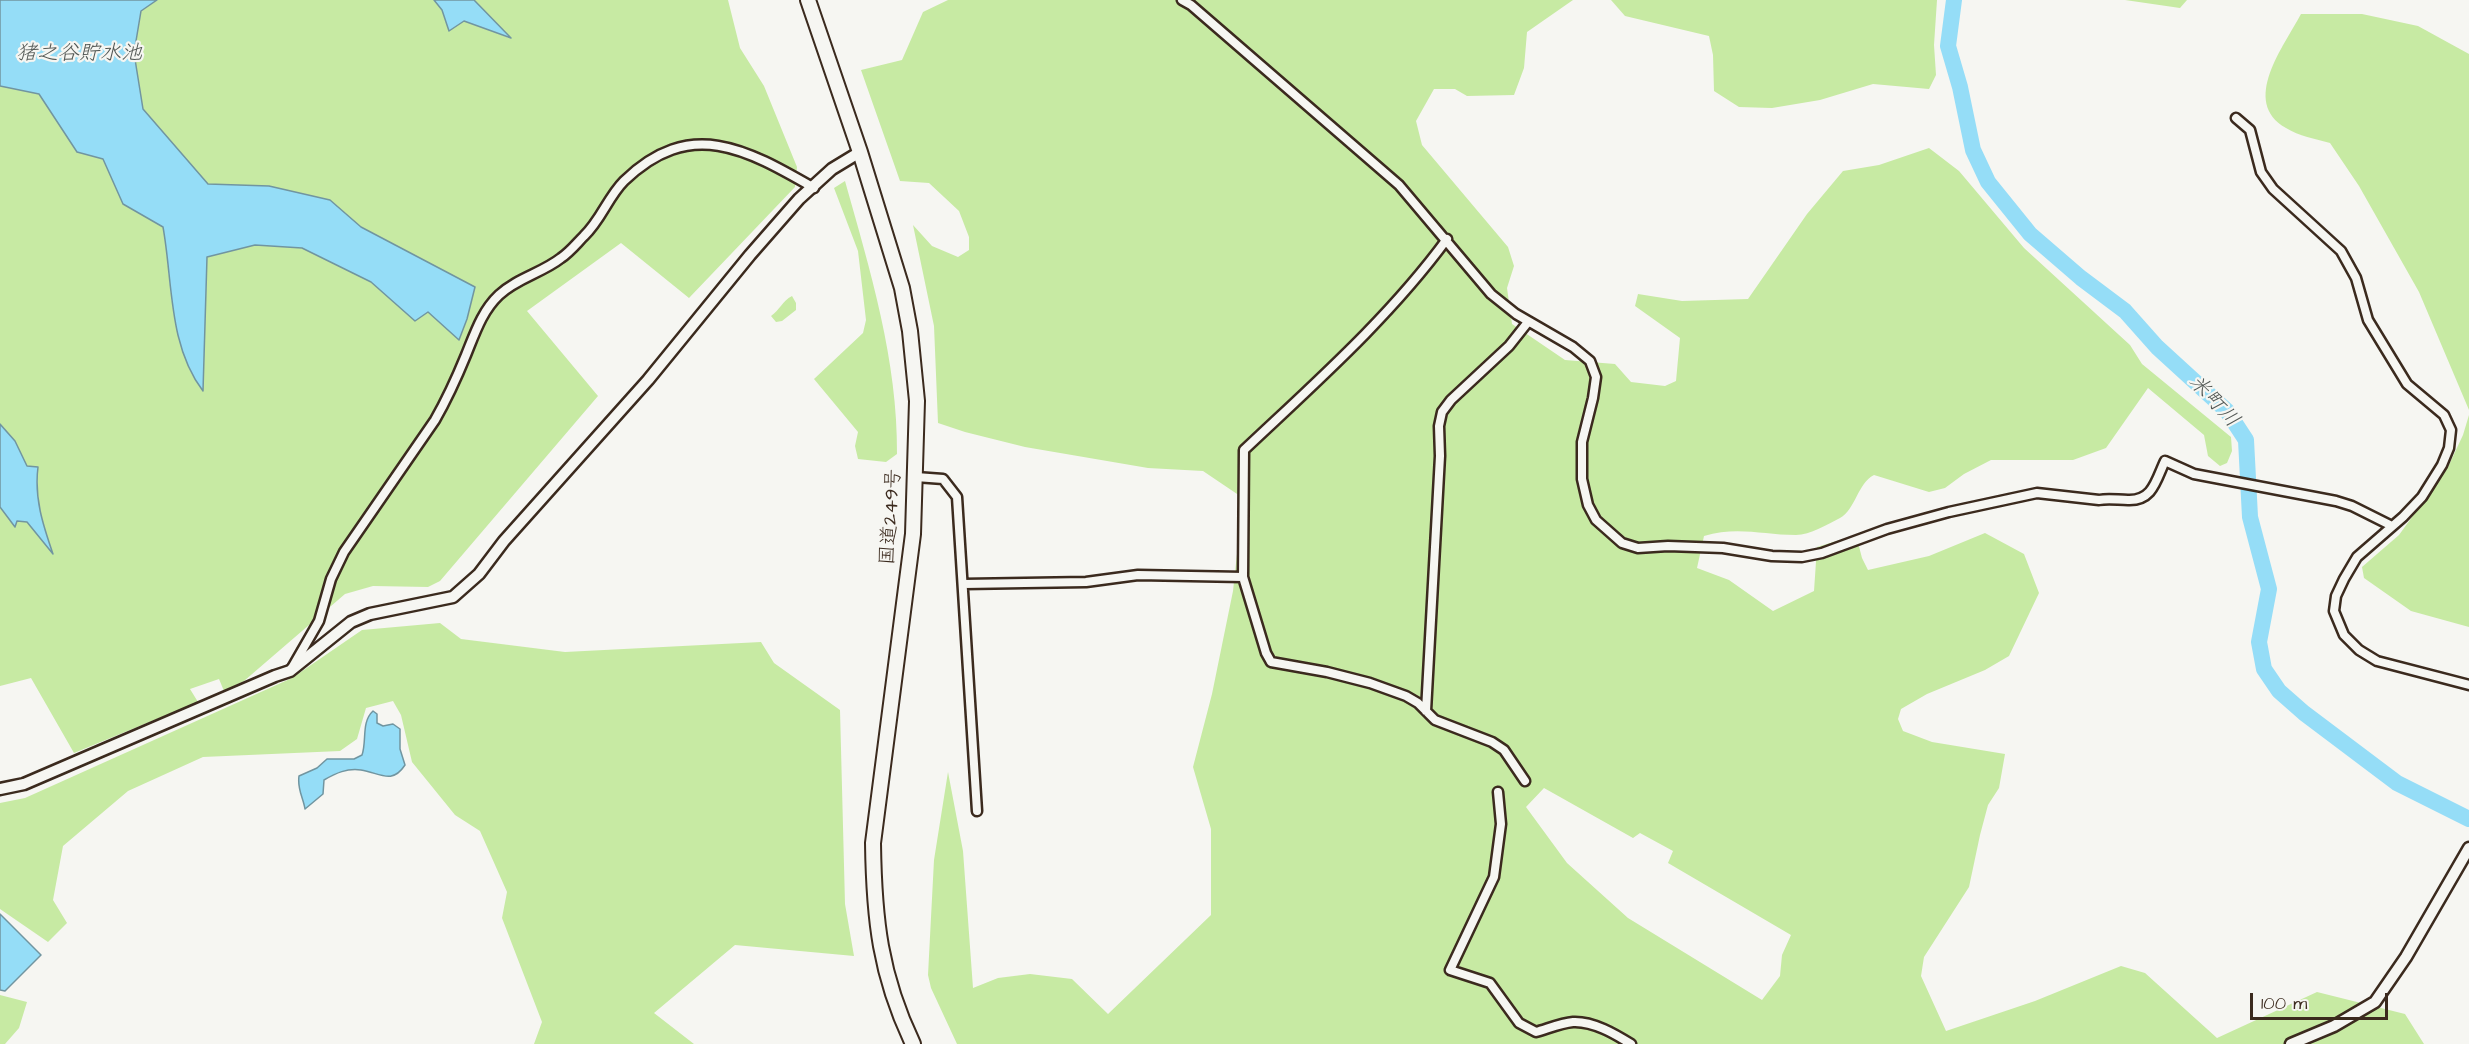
<!DOCTYPE html>
<html>
<head>
<meta charset="utf-8">
<style>
  body { margin:0 }
  #map { position:relative; width:2469px; height:1044px; overflow:hidden; background:#f6f6f2; font-family:"Architects Daughter",sans-serif }
  canvas { display:block }
  .scale { position:absolute; left:2250px; top:993px; width:138px; height:27px; box-sizing:border-box; border:3px solid #3b2a1e; border-top:0; padding-left:8px; font-size:18px; line-height:21px; white-space:nowrap; color:#3b2a1e; -webkit-text-stroke:4px #f6f6f2; paint-order:stroke }
</style>
</head>
<body>
<div id="map">
<canvas width="2469" height="1044"></canvas>
<div class="scale">100 m</div>
</div>
<script>
const c = document.querySelector('canvas').getContext('2d');
c.lineJoin = 'round';
function fillPath(path, color) {
  c.fillStyle = color;
  c.fill(path, 'evenodd');
}
function stroke(path, color, width, dash) {
  c.strokeStyle = color;
  c.lineWidth = width;
  c.lineCap = dash ? 'butt' : 'round';
  c.setLineDash(dash || []);
  c.stroke(path);
}
function label(font, color, halo, rows, align = 'center') {
  c.font = font + ' "Architects Daughter","Klee One",sans-serif';
  c.lineWidth = 4.5;
  c.setLineDash([]);
  c.textBaseline = 'middle';
  c.strokeStyle = halo;
  c.fillStyle = color;
  for (const [text, x, y, turn = 0] of rows) {
    c.save();
    c.translate(x, y);
    c.rotate((+turn || 0) * Math.PI / 180);
    c.textAlign = isNaN(turn) ? turn : align;
    if (halo) c.strokeText(text, 0, 0);
    c.fillText(text, 0, 0);
    c.restore();
  }
}
const green = new Path2D(`
  M 157,0 L 434,0 L 442,10 L 509,38 L 474,0 L 728,0 L 740,48 L 764,86 L 797,167 L 795,187 L 689,298 L 621,243 L 527,311 L 598,396 L 440,581 L 428,587 L 373,586 L 345,594 L 244,681 L 224,691 L 219,679 L 190,689 L 198,702 L 74,753 L 31,678 L 0,686 L 0,86 L 39,93 L 77,152 L 103,159 L 123,204 L 163,227 C 172,280 169,347 203,390 L 207,257 L 255,245 L 302,248 L 371,282 L 415,320 L 361,227 L 330,200 L 269,186 L 208,184 L 143,109 L 134,53 L 141,11 Z
  M 948,0 L 1573,0 L 1527,32 L 1524,68 L 1514,95 L 1467,96 L 1455,89 L 1434,89 L 1416,121 L 1422,145 L 1508,247 L 1514,266 L 1507,288 L 1512,324 L 1565,360 L 1615,364 L 1631,382 L 1665,386 L 1676,381 L 1680,338 L 1635,306 L 1638,294 L 1682,301 L 1748,299 L 1807,214 L 1843,171 L 1879,165 L 1929,148 L 1959,171 L 2024,248 L 2130,345 L 2142,364 L 2231,437 L 2232,451 L 2227,463 L 2220,466 L 2208,456 L 2204,435 L 2148,388 L 2106,448 L 2073,460 L 1991,460 L 1964,474 L 1945,488 L 1929,492 L 1874,475 C 1857,484 1856,509 1840,518 C 1828,524 1810,535 1796,535 C 1763,535 1737,526 1704,536 L 1697,568 L 1729,580 L 1773,611 L 1814,591 L 1817,547 L 1856,535 L 1862,558 L 1868,570 L 1929,556 L 1985,533 L 2024,554 L 2039,593 L 2009,656 L 1985,670 L 1927,694 L 1901,709 L 1898,719 L 1903,731 L 1932,742 L 2005,754 L 1999,788 L 1988,805 L 1980,835 L 1969,887 L 1924,957 L 1921,976 L 1946,1031 L 2035,1001 L 2121,966 L 2145,973 L 2217,1038 L 2317,992 L 2405,1014 L 2424,1044 L 957,1044 L 931,988 L 928,975 L 934,860 L 948,772 L 963,851 L 973,988 L 998,978 L 1030,974 L 1072,979 L 1108,1014 L 1211,915 L 1211,829 L 1193,767 L 1212,694 L 1233,591 L 1243,498 L 1203,471 L 1148,468 L 1025,447 L 965,432 L 938,423 L 934,326 L 913,225 L 932,246 L 958,257 L 969,250 L 969,237 L 959,211 L 929,183 L 900,181 L 861,70 L 902,60 L 923,12 ZM 1544,788 L 1633,838 L 1640,833 L 1673,851 L 1668,863 L 1791,935 L 1782,955 L 1780,976 L 1762,1000 L 1628,918 L 1567,863 L 1526,807 Z
  M 1611,0 L 1937,0 L 1934,45 L 1936,75 L 1929,89 L 1873,84 L 1820,100 L 1772,108 L 1739,107 L 1714,91 L 1713,55 L 1709,36 L 1625,16 Z
  M 2125,0 L 2187,0 L 2180,8 Z
  M 2301,14 L 2362,14 L 2418,26 L 2469,54 L 2469,410 L 2419,292 L 2359,186 L 2330,143 C 2315,139 2299,136 2286,128 C 2240,102 2284,46 2301,14 Z
  M 845,181 C 870,270 898,361 897,454 L 886,462 L 858,459 L 855,446 L 858,432 L 814,379 L 863,333 L 866,320 L 858,251 L 834,188 Z
  M 792,296 L 796,303 L 796,310 L 782,321 L 776,322 L 771,316 C 780,310 782,301 792,296 Z
  M 2469,415 L 2469,627 L 2411,611 L 2364,578 L 2362,567 L 2399,535 L 2448,467 L 2463,435 Z
  M 440,623 L 461,639 L 565,652 L 761,642 L 774,663 L 840,710 L 845,904 L 854,956 L 735,945 L 654,1013 L 694,1044 L 534,1044 L 542,1022 L 502,918 L 507,892 L 480,831 L 455,815 L 412,762 L 401,715 L 393,701 L 366,708 L 357,739 L 340,751 L 203,757 L 128,791 L 63,846 L 53,900 L 67,923 L 48,942 L 0,909 L 0,803 L 25,798 L 292,678 L 362,630 Z
  M 0,995 L 27,1002 L 19,1028 L 5,1044 L 0,1044 Z`);
const water = new Path2D(`
  M 0,0 L 157,0 L 141,11 L 134,53 L 143,109 L 208,184 L 269,186 L 330,200 L 361,227 L 475,287 L 467,319 L 459,340 L 428,312 L 415,321 L 371,282 L 302,248 L 255,245 L 207,257 L 203,391 C 168,345 173,282 163,227 L 123,204 L 103,159 L 77,152 L 39,94 L 0,86 Z
  M 434,0 L 474,0 L 511,38 L 464,21 L 449,31 L 442,10 Z
  M 0,424 L 15,441 L 27,466 L 38,467 C 34,498 43,525 53,554 L 27,522 L 17,521 L 15,527 L 0,507 Z
  M 373,711 L 377,714 L 377,723 L 383,726 L 393,724 L 400,729 L 400,749 L 405,765 C 392,785 380,773 361,770 C 347,768 336,773 324,780 L 323,794 L 305,809 C 303,797 297,789 299,776 L 317,768 L 327,759 L 354,759 L 362,755 C 367,741 361,722 373,711 Z
  M 0,914 L 41,955 L 5,991 L 0,990 Z`);
const river = new Path2D(`
  M 1954,0 L 1948,46 L 1960,87 L 1973,150 L 1988,182 L 2030,234 L 2081,278 L 2125,311 L 2157,347 L 2227,411 L 2246,440 L 2250,517 L 2269,589 L 2259,642 L 2264,669 L 2279,691 L 2304,713 L 2397,783 L 2469,819`);
const minor = new Path2D(`
  M 1182,0 L 1191,5 L 1399,185 L 1491,294 L 1516,314 L 1573,347 L 1590,361 L 1596,377 L 1593,398 L 1582,442 L 1582,479 L 1588,505 L 1596,520 L 1622,543 L 1638,548 L 1668,546 L 1723,548 L 1772,556 L 1802,557 L 1822,553 L 1887,529 L 1949,512 L 2037,493 L 2099,500 C 2109,498 2118,500 2128,500 C 2153,501 2156,480 2165,461 L 2194,474 L 2336,501 L 2352,506 L 2392,526
  M 2236,118 L 2250,130 L 2261,172 L 2273,189 L 2341,251 L 2356,278 L 2368,320 L 2407,384 L 2444,415 L 2451,430 L 2449,448 L 2442,465 L 2422,497 L 2403,517 L 2357,557 L 2344,579 L 2336,596 L 2334,611 L 2344,635 L 2359,650 L 2377,661 L 2469,685
  M 1447,239 C 1389,318 1315,383 1244,450 L 1243,577 L 1266,653 L 1271,662 L 1327,672 L 1370,683 L 1406,696 L 1418,703 L 1435,720 L 1492,742 L 1504,750 L 1525,781
  M 916,477 L 943,479 L 957,497 L 977,811
  M 964,584 L 1086,582 L 1138,575 L 1243,577
  M 292,668 L 319,621 L 331,579 L 344,552 L 435,420 C 447,399 457,377 466,355 C 475,333 482,311 499,295 C 517,278 542,273 561,258 C 570,252 577,243 584,236 C 601,220 608,197 624,181 C 690,117 746,149 814,188
  M 1426,711 L 1440,456 L 1439,426 L 1442,412 L 1451,400 L 1509,346 L 1528,322
  M 1498,792 L 1501,824 L 1494,877 L 1450,970 L 1490,983 L 1519,1023 L 1536,1032 C 1547,1029 1561,1023 1573,1022 C 1593,1021 1615,1034 1631,1044`);
const tertiary = new Path2D(`
  M 0,789 L 24,784 L 275,676 L 290,671 L 351,622 L 370,614 L 453,597 L 479,574 L 504,541 L 648,380 L 750,255 L 799,199 L 832,169 L 860,152
  M 2291,1044 L 2334,1026 L 2375,1002 L 2406,957 L 2469,848`);
const trunk = new Path2D(`
  M 808,0 L 860,152 L 902,288 L 910,331 L 917,401 L 913,534 L 873,843 C 874,919 880,975 913,1044`);
const streetNames = [
  ["国道249号",892,517,-86]
];
const waterNames = [
  ["猪之谷貯水池",79,55],
  ["米町川",2213,402,47]
];
fillPath(green, '#c7eaa3');
fillPath(water, '#95ddf7');
stroke(water, '#7195a0', 1.5);
stroke(river, '#95ddf7', 16);
stroke(minor, '#3b2a1e', 13);
stroke(tertiary, '#3b2a1e', 15);
stroke(trunk, '#3b2a1e', 18);
stroke(minor, '#f6f6f2', 8);
stroke(tertiary, '#f6f6f2', 10);
stroke(trunk, '#f6f6f2', 14);
label('20px', '#3b2a1e', '#f6f6f2', streetNames);
label('italic 21px', '#525754', '#f6f6f2', waterNames);
</script>
</body>
</html>
